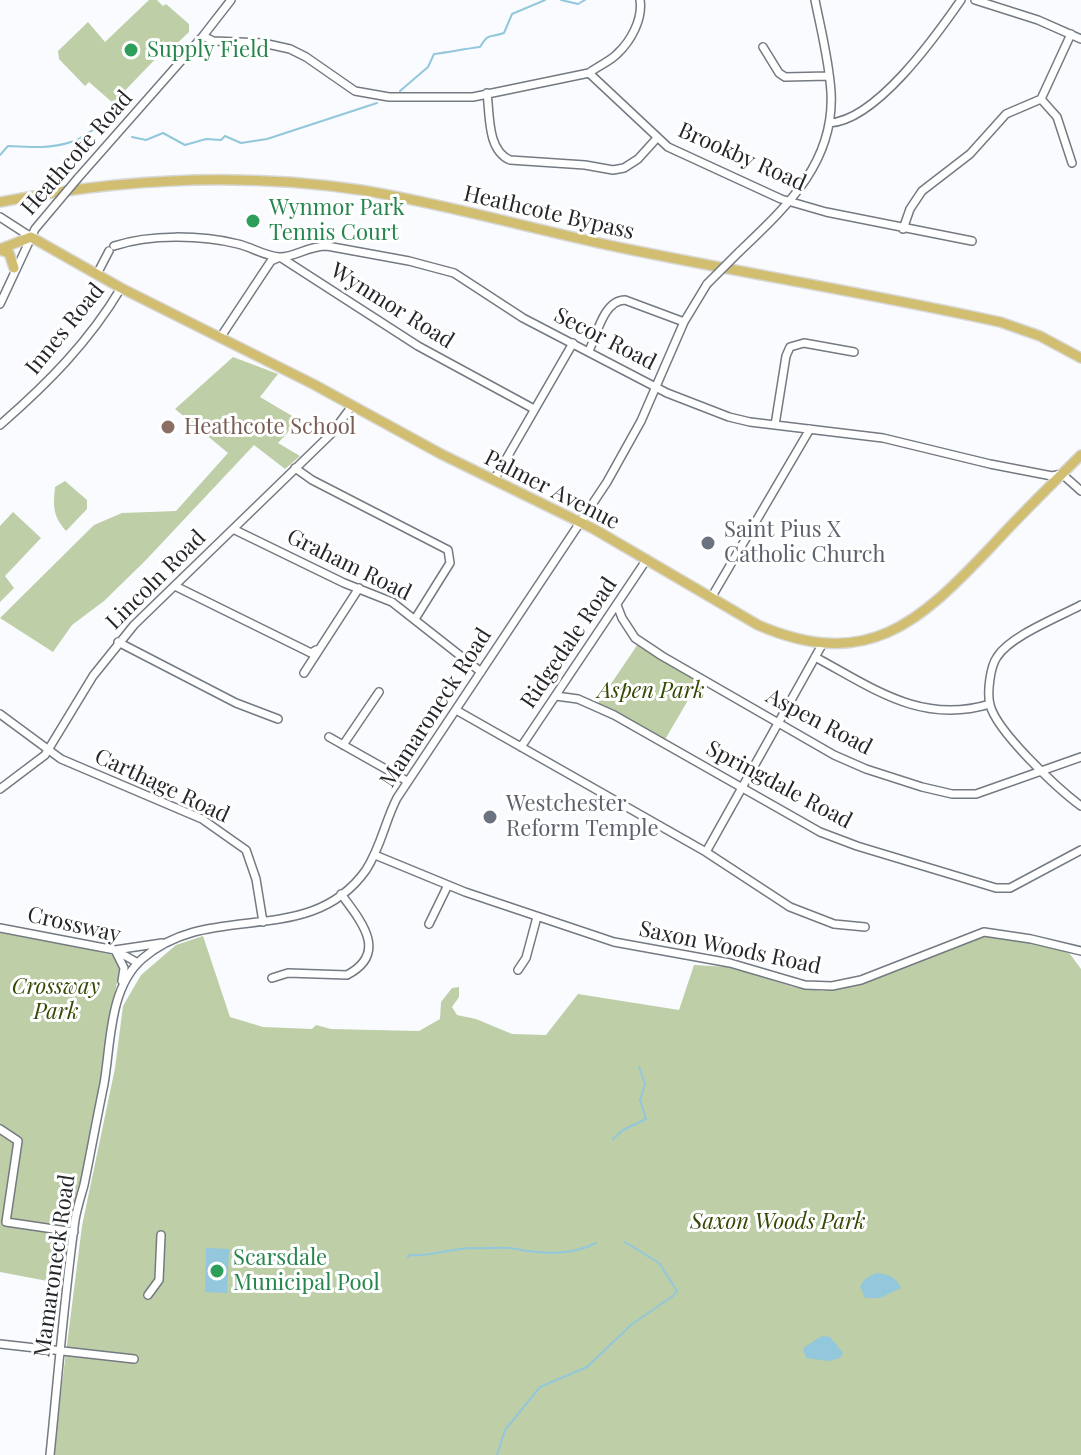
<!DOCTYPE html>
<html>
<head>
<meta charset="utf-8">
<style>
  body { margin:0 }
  canvas { display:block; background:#f9fbff }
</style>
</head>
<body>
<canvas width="1081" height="1455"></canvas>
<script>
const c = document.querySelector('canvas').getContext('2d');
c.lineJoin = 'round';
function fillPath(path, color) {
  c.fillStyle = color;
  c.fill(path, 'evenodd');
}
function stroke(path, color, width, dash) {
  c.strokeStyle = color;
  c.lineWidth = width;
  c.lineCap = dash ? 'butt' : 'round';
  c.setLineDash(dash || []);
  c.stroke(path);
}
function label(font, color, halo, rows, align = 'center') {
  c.font = font + ' "Playfair Display",serif';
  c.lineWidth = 6;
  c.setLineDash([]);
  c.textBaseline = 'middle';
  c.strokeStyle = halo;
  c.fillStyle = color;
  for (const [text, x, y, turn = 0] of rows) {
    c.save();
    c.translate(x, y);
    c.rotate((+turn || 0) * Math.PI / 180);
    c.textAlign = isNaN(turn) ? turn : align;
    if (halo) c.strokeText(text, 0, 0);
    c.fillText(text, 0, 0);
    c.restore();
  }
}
const green = new Path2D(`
  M 149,0 L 157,0 L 163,6 L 166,4 L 189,24 L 189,32 L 168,52 L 164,50 L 113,103 L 89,82 L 85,86 L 59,59 L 58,51 L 88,22 L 105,42 Z
  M 233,357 L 278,374 L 260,397 L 299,420 L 278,443 L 300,456 L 285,469 L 254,445 L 145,561 L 104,601 L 72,625 L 53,652 L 0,618 L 94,525 L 122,513 L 176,511 L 228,453 L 175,409 Z
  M 65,481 L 87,500 L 87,509 L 66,531 C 53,516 53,507 55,487 Z
  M 13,512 L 41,538 L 5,576 L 14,588 L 0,602 L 0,526 Z
  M 640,641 L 701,678 L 663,743 L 596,706 Z
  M 0,933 L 19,934 L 121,957 L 95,1118 L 76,1203 L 63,1284 L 0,1272 Z
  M 203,936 L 230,1017 L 263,1027 L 312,1029 L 316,1025 L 331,1029 L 419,1031 L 440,1019 L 441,1002 L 452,988 L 459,987 L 459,997 L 452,1007 L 457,1015 L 476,1019 L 512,1034 L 546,1035 L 578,994 L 679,1010 L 694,965 L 730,967 L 793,987 L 823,991 L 854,986 L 980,936 L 1013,938 L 1063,950 L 1070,954 L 1081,969 L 1081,1455 L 53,1455 L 82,1226 L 115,1068 L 123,1006 L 141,975 L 176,945 Z`);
const water = new Path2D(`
  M 206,1248 L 229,1249 L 227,1293 L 205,1292 Z
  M 876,1273 C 887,1274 897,1277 901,1288 L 880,1298 L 865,1298 L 860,1286 L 866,1278 Z
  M 822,1336 L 830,1337 L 843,1353 L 840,1358 L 829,1361 L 806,1358 L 803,1348 Z`);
const stream = new Path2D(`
  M 561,0 L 578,4 L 585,0
  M 400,91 L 428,67 L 434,54 C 450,52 464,49 480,47 C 489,32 490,38 504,33 L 512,14 L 545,0
  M 132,137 L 146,140 L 163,133 L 185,145 L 206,139 L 221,140 L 225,136 L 241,143 L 267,139 L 377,103
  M 0,155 L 8,146 C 28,147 50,149 71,142 C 79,140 86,134 93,130
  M 613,1139 L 623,1130 L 646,1119 L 640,1100 L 645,1084 L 639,1067
  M 408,1257 L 410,1255 C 431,1257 452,1248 472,1248 C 486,1249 503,1246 516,1249 C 544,1254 570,1256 596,1243
  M 497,1455 L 505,1430 L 540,1387 L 587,1367 L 632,1324 L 673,1296 L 677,1291 L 659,1263 L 625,1242`);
const minor = new Path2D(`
  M 975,0 L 1038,20 L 1081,39
  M 203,36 L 213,41 L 263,43 L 290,49 L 306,57 L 355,91 L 389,97 L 473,97 L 589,73 L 668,147 L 781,199 L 826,212 L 972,241
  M 763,47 L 779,73 L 785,77 L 829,76
  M 589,73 C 598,66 609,62 617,54 C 631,41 643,19 640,0
  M 487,93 C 490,115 487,150 510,160 L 585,165 L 613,170 L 624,168 L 638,159 L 657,138
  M 1041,99 L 1057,117 L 1072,163
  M 829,123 C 876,121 936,36 961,0
  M 78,178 L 203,36 L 231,0
  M 0,217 L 31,237
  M 903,229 L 910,209 L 922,191 L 970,154 L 1006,114 L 1041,99 L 1071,34
  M 114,246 C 150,234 201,235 238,244 C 251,247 265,256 279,257 C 294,258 307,246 327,246 L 409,261 L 454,273 L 523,318 L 667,393 L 729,417 L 750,422 L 883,438 L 990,464 L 1052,476 L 1062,474 L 1081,491
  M 739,252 C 786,207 835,163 831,92 C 829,61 821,30 815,0
  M 97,274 L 109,251
  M 0,304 L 35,229 L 56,204
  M 220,338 L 271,261 L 280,257 L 418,346 L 534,409
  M 589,351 C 597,334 604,300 625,300 L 684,322
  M 0,425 C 47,384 89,342 121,288
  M 775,425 L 786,356 L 790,347 L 804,343 L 854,352
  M 295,468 L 312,480 L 448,550 L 450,563 L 415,619
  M 494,480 L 573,343
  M 233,529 L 344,583 L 392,602 L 481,672
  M 175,586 L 311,653 L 316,650
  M 711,598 L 810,429
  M 617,605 L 622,618 L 635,638 L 662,656 L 834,755 L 866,769 L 922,787 L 952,794 L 976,794 L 1081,757
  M 1081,605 C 1059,617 1010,636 997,657 C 990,667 987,693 990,705 C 997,732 1058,789 1081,806
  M 118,642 L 236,703 L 278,719
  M 815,657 C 873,688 921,725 990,704
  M 304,673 L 359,588
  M 556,696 L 578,699 L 614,715 L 820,832 L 857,846 L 963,878 L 996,888 L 1010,888 L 1081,850
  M 456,710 L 706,852 L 790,907 L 834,924 L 865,927
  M 0,714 L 61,759 L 202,819 L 246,850 L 256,879 L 263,922
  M 329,737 L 407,781
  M 343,745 L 379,692
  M 521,747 L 647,559
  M 0,789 L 45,755 L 93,676 L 134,625 L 331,434 L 352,406
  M 706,852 L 823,643
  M 375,855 L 465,892 L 614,942 L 730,963 L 805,985 L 832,986 L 861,980 L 984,932 L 1031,939 L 1081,951
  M 429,924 L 448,885
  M 0,928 L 115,950 L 138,963
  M 115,950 L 162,943
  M 116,952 L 124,968 L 122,981
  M 518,970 L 526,958 L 537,917
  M 272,978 L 288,973 L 347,975 C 389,953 361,921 341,894
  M 0,1129 L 18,1141 L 6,1222 L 74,1232
  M 148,1295 L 159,1280 L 161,1235
  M 0,1344 L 134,1359
  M 50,1455 C 58,1377 64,1298 75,1220 C 77,1208 81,1196 84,1185 C 91,1151 97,1117 104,1084 C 111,1043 109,988 142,959 C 210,899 309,950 366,870 C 381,847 385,821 397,798 L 607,482 L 641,421 L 684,322 L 707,284`);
const major = new Path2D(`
  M 0,202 C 118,179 242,172 361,190 C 452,205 542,232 632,250 C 755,275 878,295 1000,322 L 1040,336 L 1081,358
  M 0,249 L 31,237 L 121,288 L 313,384 L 441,454 L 594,529 L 758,625 C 867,672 919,623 991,547 C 1020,515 1051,485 1081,455
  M 0,250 L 9,253 L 14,268`);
const minorBridge = new Path2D(`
  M 56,204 L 78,178
  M 707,284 L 739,252`);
const markers = [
  [131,50,8,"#2e9e5b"],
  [253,221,8,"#2e9e5b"],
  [168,427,8,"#8d6e63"],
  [708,543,8,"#6b7280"],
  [490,817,8,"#6b7280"],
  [217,1271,8,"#2e9e5b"]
];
const leisureNames = [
  ["Supply Field",147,50],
  ["Wynmor Park",269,208],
  ["Tennis Court",269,233],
  ["Scarsdale",233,1258],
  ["Municipal Pool",233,1283]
];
const streetNames = [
  ["Heathcote Road",77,153,-49],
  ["Brookby Road",742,157,24],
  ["Heathcote Bypass",549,213,13],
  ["Wynmor Road",392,306,32],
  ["Innes Road",65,329,-51],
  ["Secor Road",605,339,27],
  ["Palmer Avenue",552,490,27],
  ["Graham Road",349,565,26],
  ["Lincoln Road",156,580,-45],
  ["Ridgedale Road",569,643,-56],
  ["Mamaroneck Road",436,708,-57],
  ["Aspen Road",819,722,28],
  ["Springdale Road",779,785,28],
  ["Carthage Road",162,786,25],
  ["Crossway",74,925,13],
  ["Saxon Woods Road",730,948,12],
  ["Mamaroneck Road",55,1266,-82]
];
const educationNames = [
  ["Heathcote School",184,427]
];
const worshipNames = [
  ["Saint Pius X",724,530],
  ["Catholic Church",724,555],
  ["Westchester",506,804],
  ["Reform Temple",506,829]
];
const parkNames = [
  ["Aspen Park",651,691],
  ["Crossway",56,987],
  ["Park",56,1012],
  ["Saxon Woods Park",778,1222]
];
fillPath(green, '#becea7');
fillPath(water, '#93c7db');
stroke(stream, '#93c7db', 2);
stroke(minor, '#747a81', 10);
stroke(major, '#d8d8d8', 12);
stroke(minor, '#fff', 7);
stroke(major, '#d1be70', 9);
stroke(minorBridge, '#747a81', 10, []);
stroke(minorBridge, '#fff', 7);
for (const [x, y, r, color] of markers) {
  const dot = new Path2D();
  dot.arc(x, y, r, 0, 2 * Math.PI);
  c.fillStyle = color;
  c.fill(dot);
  stroke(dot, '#fff', 3);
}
label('22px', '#27864d', '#fff', leisureNames, 'left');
label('22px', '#242629', '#fff', streetNames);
label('22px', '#785e54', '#fff', educationNames, 'left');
label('22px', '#5b616d', '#fff', worshipNames, 'left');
label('italic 22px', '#354905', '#fff', parkNames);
</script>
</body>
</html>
